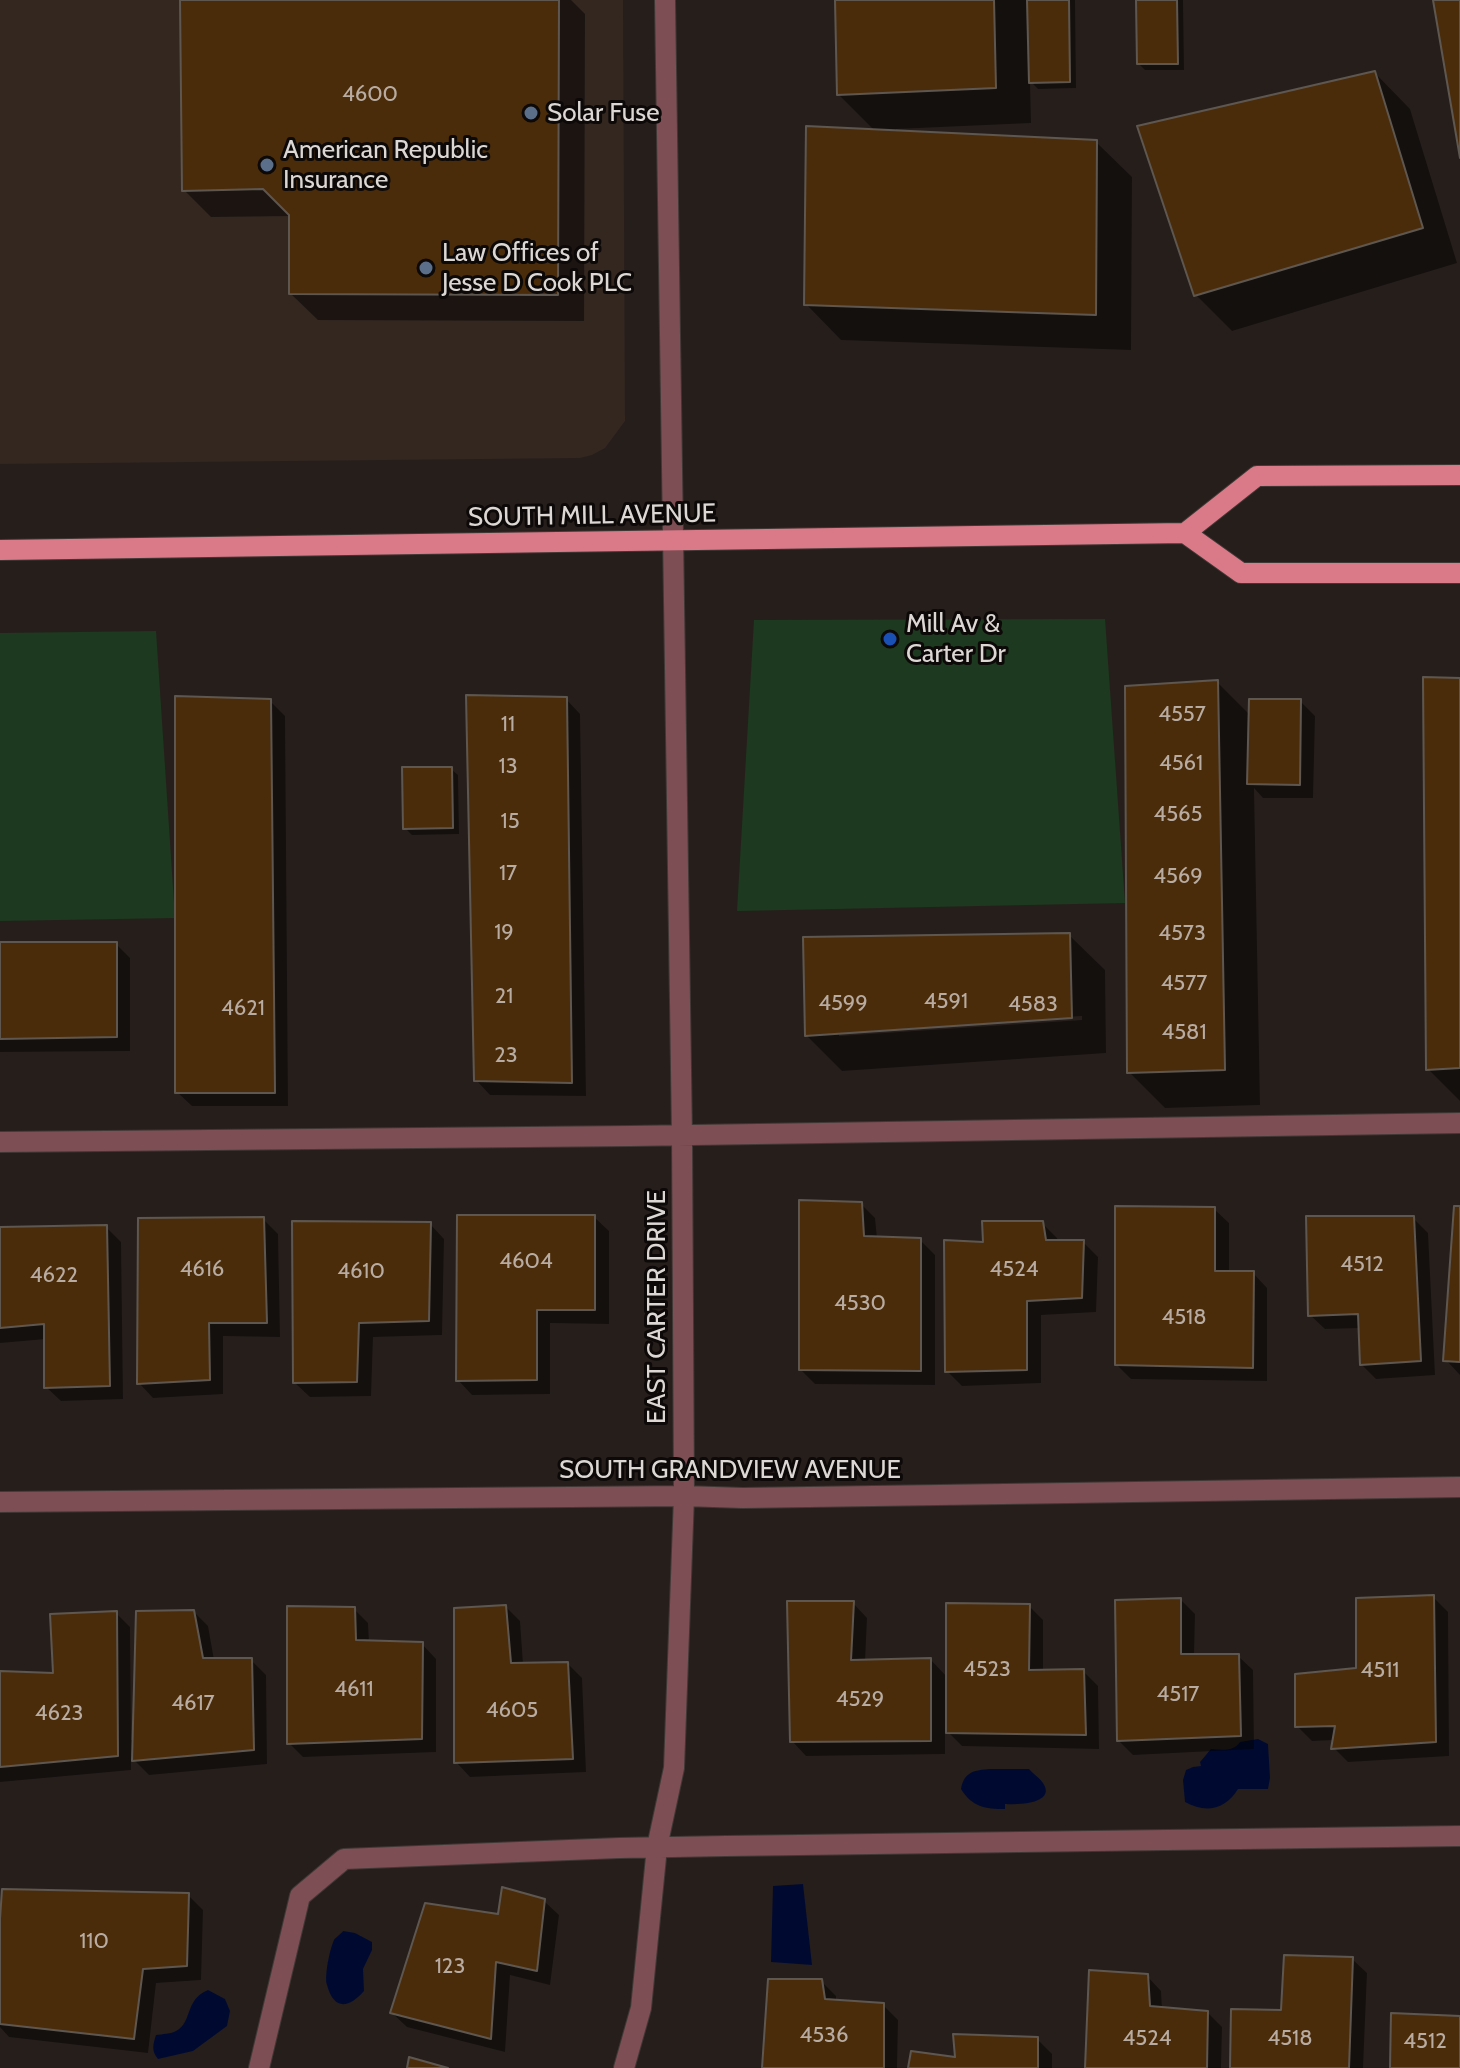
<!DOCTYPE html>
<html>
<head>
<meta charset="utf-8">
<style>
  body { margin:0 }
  canvas { display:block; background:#261e1b }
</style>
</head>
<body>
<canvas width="1460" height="2068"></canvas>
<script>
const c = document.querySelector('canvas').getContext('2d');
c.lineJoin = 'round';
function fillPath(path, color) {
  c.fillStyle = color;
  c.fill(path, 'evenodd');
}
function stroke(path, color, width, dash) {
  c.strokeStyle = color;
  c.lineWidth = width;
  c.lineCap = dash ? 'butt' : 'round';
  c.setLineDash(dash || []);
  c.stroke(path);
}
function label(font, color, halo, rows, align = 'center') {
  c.font = font + ' Cabin,sans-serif';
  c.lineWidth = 6;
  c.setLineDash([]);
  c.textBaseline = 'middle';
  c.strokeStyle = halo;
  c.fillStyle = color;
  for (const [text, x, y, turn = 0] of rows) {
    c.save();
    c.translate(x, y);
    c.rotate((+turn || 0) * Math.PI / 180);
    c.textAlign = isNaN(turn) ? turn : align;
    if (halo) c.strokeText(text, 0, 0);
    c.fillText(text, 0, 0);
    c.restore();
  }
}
const built = new Path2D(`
  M 0,0 L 623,0 L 625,421 L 605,448 L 592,455 L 580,458 L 0,464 Z`);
const green = new Path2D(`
  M 1105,619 L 1125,903 L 737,911 L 754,620 Z
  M 156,631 L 175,918 L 0,921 L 0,633 Z`);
const water = new Path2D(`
  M 1258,1739 L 1268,1744 L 1270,1778 L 1268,1789 L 1238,1789 C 1226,1809 1206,1814 1185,1802 L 1183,1780 L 1186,1770 L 1193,1767 L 1201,1766 L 1200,1762 L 1211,1749 C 1222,1750 1233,1752 1240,1742 Z
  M 990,1769 L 1029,1769 C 1033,1774 1040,1778 1043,1783 C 1057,1804 1016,1805 1005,1804 L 1005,1809 C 985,1809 972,1807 961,1789 C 964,1772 974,1770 990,1769 Z
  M 803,1884 L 812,1965 L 771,1962 L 773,1886 Z
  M 343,1931 L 355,1933 L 372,1942 L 372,1950 L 363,1969 L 364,1991 C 349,2008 334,2011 327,1985 C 324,1977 330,1948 334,1940 C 334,1939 343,1932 343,1931 Z
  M 208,1990 L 225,1999 L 230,2011 L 227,2026 L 193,2051 L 158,2059 C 151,2051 153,2044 156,2035 C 162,2034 171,2034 176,2031 C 193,2022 184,2000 208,1990 Z`);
const shadow = new Path2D(`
  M 182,0 L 571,0 L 585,14 L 584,321 L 318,320 L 291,294 L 291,216 L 211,217 L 184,190 Z
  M 837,0 L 1075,0 L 1076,88 L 1038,89 L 1030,81 L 1031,123 L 896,129 L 896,132 L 1096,142 L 1132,177 L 1131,350 L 841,340 L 806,304 L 875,131 L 839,95 Z
  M 1138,0 L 1183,0 L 1184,70 L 1145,70 L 1139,64 Z
  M 1375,73 L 1410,109 L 1457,263 L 1232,331 L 1196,295 L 1140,127 Z
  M 1460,680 L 1460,1101 L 1428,1069 Z
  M 1217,682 L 1250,715 L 1300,701 L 1315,716 L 1313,798 L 1263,798 L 1254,788 L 1260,1105 L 1165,1108 L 1129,1072 Z
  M 566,699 L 580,714 L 586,1096 L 490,1095 L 476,1080 Z
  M 270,701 L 285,716 L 288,1106 L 192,1106 L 177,1092 Z
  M 451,769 L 458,775 L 459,834 L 412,835 L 405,828 Z
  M 1069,935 L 1105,970 L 1106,1053 L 842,1071 L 807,1036 ZM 1082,1016 L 1082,1020 L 839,1036 L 839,1032 Z
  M 0,944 L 116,944 L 130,958 L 130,1051 L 0,1052 Z
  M 861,1204 L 875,1218 L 877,1238 L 920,1240 L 935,1255 L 935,1385 L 815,1384 L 801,1370 Z
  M 1460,1208 L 1460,1375 L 1446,1360 Z
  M 1214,1209 L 1229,1223 L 1229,1273 L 1253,1273 L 1267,1288 L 1267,1381 L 1131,1379 L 1117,1365 Z
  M 594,1217 L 609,1231 L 609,1324 L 550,1323 L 550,1394 L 472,1395 L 458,1380 Z
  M 1413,1218 L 1428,1233 L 1435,1375 L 1376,1379 L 1362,1365 L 1361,1328 L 1325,1329 L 1310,1315 Z
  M 263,1219 L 278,1234 L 280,1337 L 223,1336 L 223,1394 L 153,1398 L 139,1383 Z
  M 430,1224 L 444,1239 L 442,1335 L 373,1337 L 371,1396 L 310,1397 L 295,1383 Z
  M 1043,1224 L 1057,1238 L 1058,1242 L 1083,1242 L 1098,1257 L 1096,1312 L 1041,1315 L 1041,1383 L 962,1386 L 947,1371 L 985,1244 Z
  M 106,1227 L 121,1242 L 123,1399 L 61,1401 L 46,1387 L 46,1339 L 0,1343 L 0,1229 Z
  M 1433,1597 L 1448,1612 L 1449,1756 L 1348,1762 L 1334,1748 L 1335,1740 L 1312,1741 L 1297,1726 Z
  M 1181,1600 L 1195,1614 L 1194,1656 L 1238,1656 L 1253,1670 L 1254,1749 L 1133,1755 L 1119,1741 Z
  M 853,1603 L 867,1618 L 865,1662 L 931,1660 L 948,1678 L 1029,1606 L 1043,1620 L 1043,1672 L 1083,1671 L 1098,1686 L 1099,1749 L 962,1746 L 945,1729 L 945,1754 L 806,1756 L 792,1741 Z
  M 506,1607 L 520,1621 L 523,1664 L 568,1664 L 582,1678 L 586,1772 L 470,1777 L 456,1762 Z
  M 354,1609 L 368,1623 L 369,1643 L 422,1644 L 436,1659 L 436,1752 L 303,1757 L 289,1743 Z
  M 194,1612 L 208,1626 L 214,1660 L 251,1660 L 266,1675 L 267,1764 L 149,1775 L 131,1757 L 131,1770 L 0,1782 L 0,1673 L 55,1675 L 116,1613 L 130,1627 L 131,1740 L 135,1740 Z
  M 188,1895 L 203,1910 L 201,1980 L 156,1983 L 148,2053 L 9,2037 L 0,2027 L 0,1947 Z
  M 544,1901 L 559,1915 L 550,1985 L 510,1975 L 505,2052 L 407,2027 L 392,2013 L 499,1917 Z
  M 1352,1959 L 1367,1973 L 1363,2068 L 1232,2068 L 1282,2012 Z
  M 1147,1976 L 1161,1991 L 1162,2009 L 1207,2012 L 1222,2027 L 1221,2068 L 1087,2068 Z
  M 821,1981 L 836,1996 L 836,2002 L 883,2005 L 898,2020 L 897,2068 L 764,2068 Z
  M 1037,2039 L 1052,2054 L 1052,2068 L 911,2068 L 957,2059 Z`);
const building = new Path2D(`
  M 180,0 L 559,0 L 558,295 L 289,294 L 289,215 L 263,189 L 182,191 Z
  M 835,0 L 994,0 L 996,88 L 837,95 Z
  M 1027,0 L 1069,0 L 1070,82 L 1029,83 Z
  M 1136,0 L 1177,0 L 1178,64 L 1137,64 Z
  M 1433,0 L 1460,0 L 1460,158 Z
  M 1375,71 L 1423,228 L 1194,296 L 1137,126 Z
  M 806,126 L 1097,140 L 1096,315 L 804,305 Z
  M 1423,677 L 1460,678 L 1460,1068 L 1426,1070 Z
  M 1218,680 L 1225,1070 L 1127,1073 L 1125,686 Z
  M 466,695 L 567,697 L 572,1083 L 474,1081 Z
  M 175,696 L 271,699 L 275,1093 L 175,1093 Z
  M 1249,699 L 1301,699 L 1300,785 L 1247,784 Z
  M 402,767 L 452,767 L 453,828 L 403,829 Z
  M 1070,933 L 1072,1018 L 805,1036 L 803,937 Z
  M 0,942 L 117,942 L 117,1037 L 0,1039 Z
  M 799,1200 L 862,1202 L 864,1236 L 921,1238 L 921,1371 L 799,1370 Z
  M 1115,1206 L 1215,1207 L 1215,1271 L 1254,1271 L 1253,1368 L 1115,1365 Z
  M 1454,1206 L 1460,1206 L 1460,1362 L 1443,1361 Z
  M 457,1215 L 595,1215 L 595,1310 L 537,1310 L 537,1380 L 456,1381 Z
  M 1306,1216 L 1414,1216 L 1421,1361 L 1360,1365 L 1358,1314 L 1308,1316 Z
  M 264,1217 L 267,1323 L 209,1323 L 210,1380 L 137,1384 L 138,1218 Z
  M 292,1221 L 431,1222 L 429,1321 L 359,1323 L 357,1382 L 293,1383 Z
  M 982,1221 L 1043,1221 L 1046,1240 L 1084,1240 L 1082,1298 L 1027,1301 L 1027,1370 L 945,1372 L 944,1240 L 983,1242 Z
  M 107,1225 L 110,1386 L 44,1388 L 44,1324 L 0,1328 L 0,1227 Z
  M 1434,1595 L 1436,1742 L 1331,1749 L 1335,1726 L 1295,1727 L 1295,1674 L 1356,1668 L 1356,1598 Z
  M 1181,1598 L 1181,1654 L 1239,1654 L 1241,1736 L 1117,1741 L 1115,1600 Z
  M 787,1601 L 854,1601 L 851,1660 L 931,1658 L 931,1741 L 790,1742 Z
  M 946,1603 L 1030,1604 L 1029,1670 L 1084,1669 L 1086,1735 L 946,1733 Z
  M 506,1605 L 511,1663 L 568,1662 L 573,1759 L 454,1763 L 454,1608 Z
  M 287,1606 L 355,1607 L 356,1640 L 423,1642 L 422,1739 L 287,1744 Z
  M 194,1610 L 203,1658 L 252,1658 L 254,1750 L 132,1761 L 136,1611 Z
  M 117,1611 L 118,1756 L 0,1767 L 0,1671 L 53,1673 L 50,1614 Z
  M 502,1887 L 545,1899 L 537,1971 L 496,1962 L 491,2039 L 390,2013 L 425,1903 L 498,1914 Z
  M 2,1889 L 189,1893 L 187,1966 L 143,1969 L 134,2039 L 0,2024 L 0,1919 Z
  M 1284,1955 L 1353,1957 L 1349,2068 L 1230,2068 L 1231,2009 L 1281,2010 Z
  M 1089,1970 L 1148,1974 L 1150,2006 L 1208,2011 L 1207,2068 L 1085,2068 Z
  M 768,1979 L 822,1979 L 825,1999 L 884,2003 L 884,2068 L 762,2068 Z
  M 1391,2013 L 1460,2016 L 1460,2068 L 1390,2068 Z
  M 953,2034 L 1038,2037 L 1038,2068 L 908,2068 L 911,2051 L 955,2057 Z
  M 409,2057 L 448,2068 L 407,2068 Z`);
const minor = new Path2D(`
  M 0,1142 L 630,1136 L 1460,1123
  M 0,1502 L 684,1496 L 743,1498 L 1460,1487
  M 259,2068 L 300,1896 L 344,1859 L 619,1848 L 726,1846 L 1460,1836
  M 624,2068 L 641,2008 L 657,1847 L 674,1768 L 684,1496 L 682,1135 L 665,0`);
const major = new Path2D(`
  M 1185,533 L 1257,476 L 1460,475
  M 0,550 L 1185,533 L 1241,573 L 1460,573`);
const markers = [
  [531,113,8,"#5c6f8a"],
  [267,165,8,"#5c6f8a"],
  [426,268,8,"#5c6f8a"],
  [890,639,8,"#1a4fb4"]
];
const numberNames = [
  ["4600",370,95],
  ["4557",1182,715],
  ["11",508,725],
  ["4561",1181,764],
  ["13",508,767],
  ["4565",1178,815],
  ["15",510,822],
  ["17",508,874],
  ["4569",1178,877],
  ["19",504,933],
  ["4573",1182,934],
  ["4577",1184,984],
  ["21",504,997],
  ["4591",946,1002],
  ["4599",843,1004],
  ["4583",1033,1005],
  ["4621",243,1009],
  ["4581",1184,1033],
  ["23",506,1056],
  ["4604",526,1262],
  ["4512",1362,1265],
  ["4616",202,1270],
  ["4524",1014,1270],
  ["4610",361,1272],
  ["4622",54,1276],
  ["4530",860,1304],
  ["4518",1184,1318],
  ["4523",987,1670],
  ["4511",1380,1671],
  ["4611",354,1690],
  ["4517",1178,1695],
  ["4529",860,1700],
  ["4617",193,1704],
  ["4605",512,1711],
  ["4623",59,1714],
  ["110",94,1942],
  ["123",450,1967],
  ["4536",824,2036],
  ["4524",1147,2039],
  ["4518",1290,2039],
  ["4512",1425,2042]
];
const poiNames = [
  ["Solar Fuse",547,113],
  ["American Republic",283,150],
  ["Insurance",283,180],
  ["Law Offices of",442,253],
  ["Jesse D Cook PLC",442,283],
  ["Mill Av &",906,624],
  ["Carter Dr",906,654]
];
const streetNames = [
  ["SOUTH MILL AVENUE",592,516,-1],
  ["EAST CARTER DRIVE",657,1307,-90],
  ["SOUTH GRANDVIEW AVENUE",730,1470]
];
fillPath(built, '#332720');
fillPath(green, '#1d391f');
fillPath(water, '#000a31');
fillPath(shadow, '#0007');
fillPath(building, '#4b2c0a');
stroke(building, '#5e5750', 2);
stroke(minor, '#3f3835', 22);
stroke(major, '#3f3835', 22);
stroke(minor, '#7d4e54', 20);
stroke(major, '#da7a88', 20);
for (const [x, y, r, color] of markers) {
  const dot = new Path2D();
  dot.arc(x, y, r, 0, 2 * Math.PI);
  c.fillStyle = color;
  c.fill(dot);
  stroke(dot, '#0c0908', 3);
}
label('22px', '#b8aca2', null, numberNames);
label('26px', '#dcd7d4', '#0c0908', poiNames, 'left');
label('26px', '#dcd7d4', '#0c0908', streetNames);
</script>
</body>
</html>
